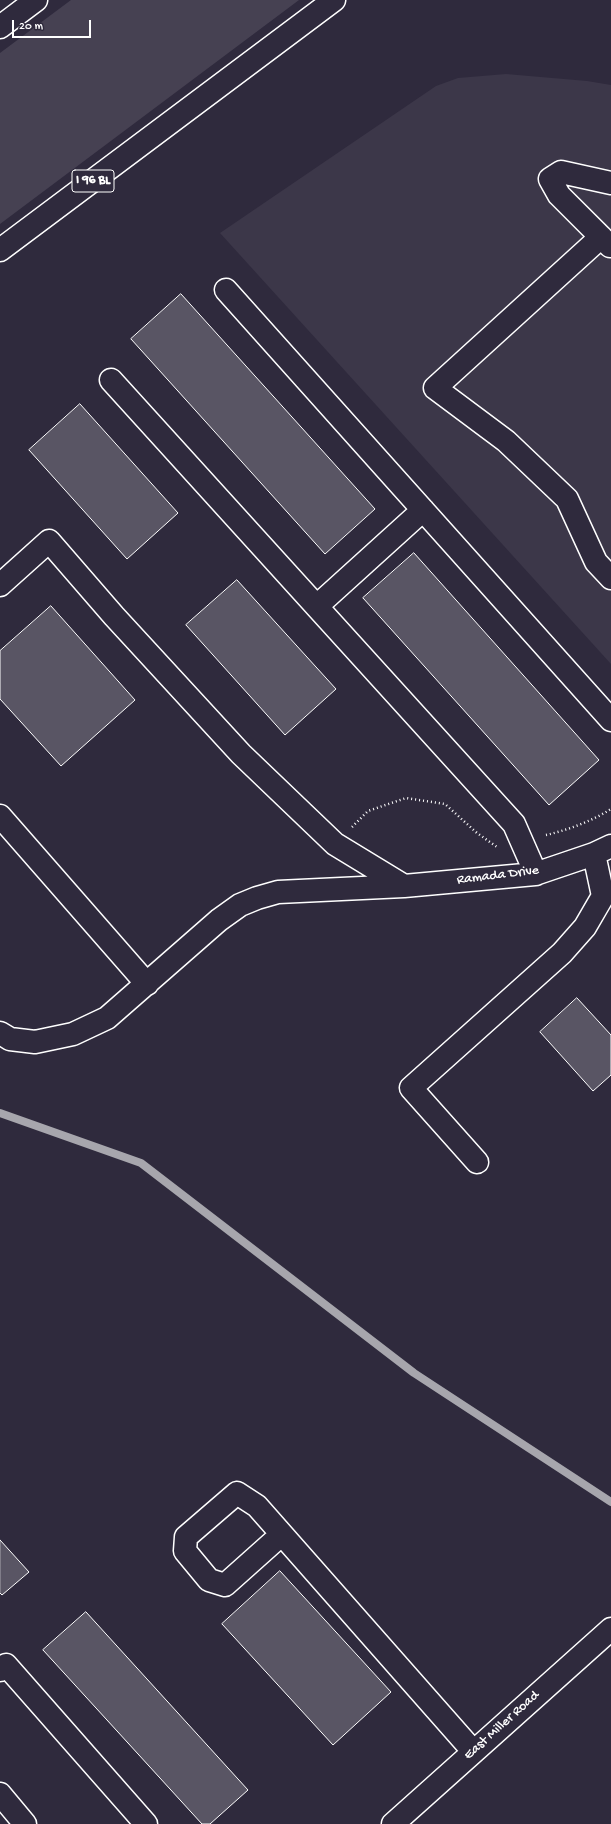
<!DOCTYPE html>
<html>
<head>
<meta charset="utf-8">
<style>
  body { margin:0 }
  #map { position:relative; width:611px; height:1824px; overflow:hidden; background:#2f2a3d; font-family:"Gochi Hand",sans-serif }
  canvas { display:block }
  .scale { position:absolute; left:12px; top:20px; width:79px; height:18px; box-sizing:border-box; border:2px solid #fff; border-top:0; padding-left:5px; font-size:12px; line-height:14px; white-space:nowrap; color:#fff; -webkit-text-stroke:3px #2f2a3d; paint-order:stroke }
</style>
</head>
<body>
<div id="map">
<canvas width="611" height="1824"></canvas>
<div class="scale">20 m</div>
</div>
<script>
const c = document.querySelector('canvas').getContext('2d');
c.lineJoin = 'round';
function fillPath(path, color) {
  c.fillStyle = color;
  c.fill(path, 'evenodd');
}
function stroke(path, color, width, dash) {
  c.strokeStyle = color;
  c.lineWidth = width;
  c.lineCap = dash ? 'butt' : 'round';
  c.setLineDash(dash || []);
  c.stroke(path);
}
function label(font, color, halo, rows, align = 'center') {
  c.font = font + ' "Gochi Hand",sans-serif';
  c.lineWidth = 3;
  c.setLineDash([]);
  c.textBaseline = 'middle';
  c.strokeStyle = halo;
  c.fillStyle = color;
  for (const [text, x, y, turn = 0] of rows) {
    c.save();
    c.translate(x, y);
    c.rotate((+turn || 0) * Math.PI / 180);
    c.textAlign = isNaN(turn) ? turn : align;
    if (halo) c.strokeText(text, 0, 0);
    c.fillText(text, 0, 0);
    c.restore();
  }
}
const built = new Path2D(`
  M 506,74 L 587,81 L 611,85 L 611,664 L 220,233 L 436,86 L 458,78 Z`);
const green = new Path2D(`
  M 71,0 L 299,0 L 0,224 L 0,53 Z`);
const stream = new Path2D(`
  M 0,1113 L 141,1163 L 414,1373 L 611,1502`);
const building = new Path2D(`
  M 181,294 L 375,509 L 325,554 L 131,339 Z
  M 80,404 L 178,513 L 127,559 L 29,450 Z
  M 414,553 L 599,760 L 549,805 L 363,598 Z
  M 237,580 L 336,689 L 285,735 L 186,625 Z
  M 51,606 L 135,700 L 61,766 L 0,699 L 0,651 Z
  M 577,998 L 611,1035 L 611,1075 L 593,1091 L 540,1032 Z
  M 0,1540 L 29,1572 L 2,1595 L 0,1593 Z
  M 280,1571 L 391,1692 L 333,1745 L 222,1624 Z
  M 86,1612 L 248,1790 L 210,1824 L 202,1824 L 43,1650 Z`);
const path = new Path2D(`
  M 352,827 L 368,811 L 406,798 L 445,804 L 477,833 L 497,847
  M 546,835 C 568,830 592,821 611,809`);
const minor = new Path2D(`
  M 601,237 L 435,388 L 506,441 L 567,499 L 596,562 L 611,578
  M 610,246 L 559,195 L 550,179 L 561,172 L 611,183
  M 226,290 L 611,720
  M 111,380 L 514,824 L 536,874
  M 0,585 L 49,541 L 114,616 L 241,754 L 335,844 L 404,886
  M 317,606 L 423,510
  M 0,816 L 147,984
  M 0,1033 L 10,1039 L 35,1042 L 73,1034 L 107,1018 L 219,920 L 240,905 L 257,898 L 278,892 L 404,886 L 535,874 L 594,854 L 611,846
  M 477,1162 L 411,1088 L 562,953 L 585,927 L 603,896 L 594,854
  M 281,1535 L 225,1585 L 209,1580 L 185,1551 L 186,1537 L 237,1493 L 257,1506 L 473,1751
  M 0,1670 L 6,1665 L 146,1824
  M 0,1794 L 25,1824
  M 393,1824 L 611,1629`);
const highway = new Path2D(`
  M 0,27 L 36,0
  M 0,250 L 334,0`);
const shields = [
  [93,181,42]
];
const shieldNames = [
  ["I 96 BL",93,181]
];
const streetNames = [
  ["Ramada Drive",498,876,-7],
  ["East Miller Road",502,1726,-42]
];
fillPath(built, '#3c3749');
fillPath(green, '#464152');
stroke(stream, '#a7a6ad', 8);
fillPath(building, '#595564');
stroke(building, '#fff', 1);
stroke(minor, '#fff', 25);
stroke(highway, '#fff', 25);
stroke(path, '#fff', 2.5, [1, 3]);
stroke(minor, '#2f2a3d', 22);
stroke(highway, '#2f2a3d', 22);
for (const [x, y, w] of shields) {
  const box = new Path2D();
  box.roundRect(x - w / 2, y - 11, w, 22, 3);
  c.fillStyle = '#2f2a3d';
  c.fill(box);
  stroke(box, '#fff', 1);
}
label('bold 13px', '#fff', null, shieldNames);
label('14px', '#fff', '#2f2a3d', streetNames);
</script>
</body>
</html>
